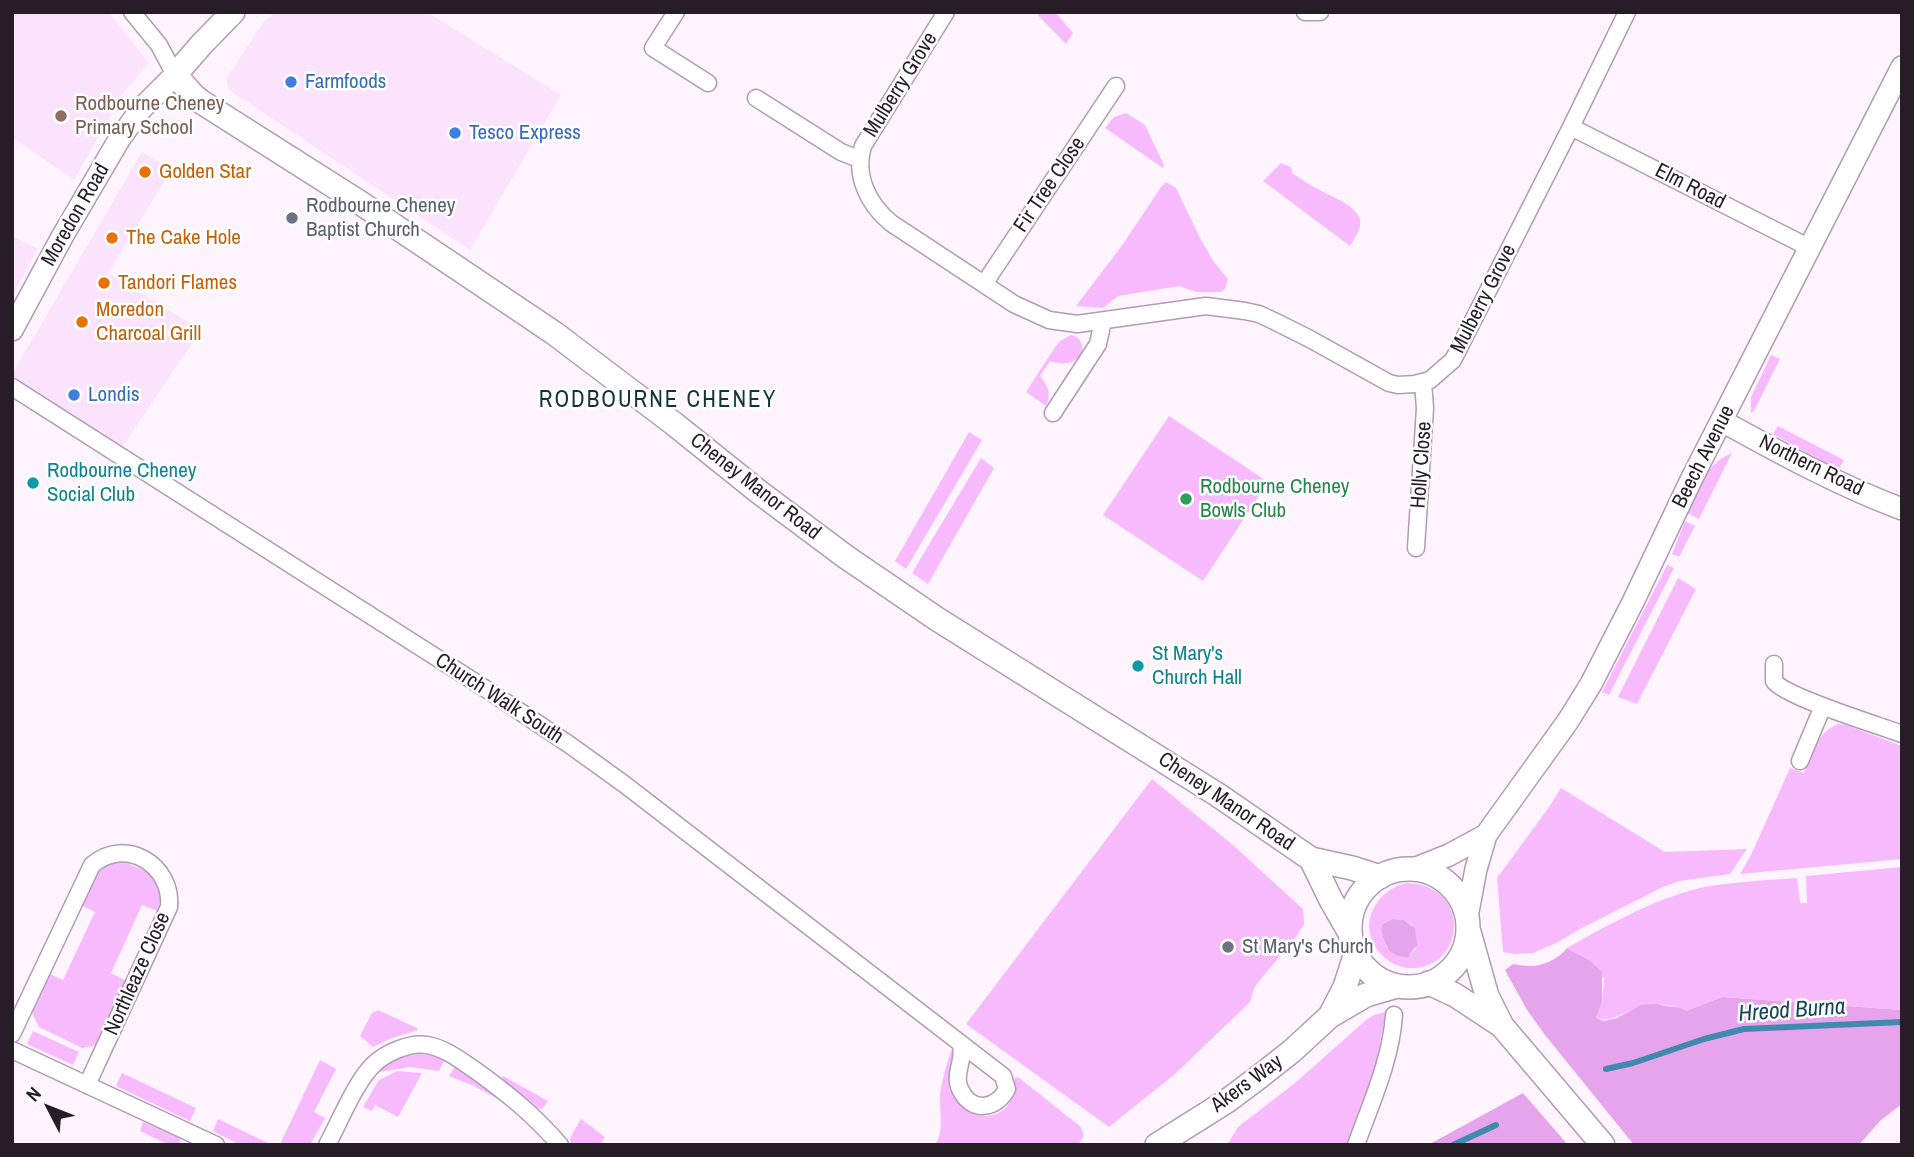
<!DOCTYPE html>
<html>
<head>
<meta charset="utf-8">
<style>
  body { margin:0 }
  #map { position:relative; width:1914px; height:1157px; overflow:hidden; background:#fef4fe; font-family:"Archivo Narrow",sans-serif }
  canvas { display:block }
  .frame { position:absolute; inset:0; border:14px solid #261d27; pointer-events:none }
  .north { position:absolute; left:14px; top:1073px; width:70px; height:70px; -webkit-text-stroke:5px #fff; paint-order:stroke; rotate:312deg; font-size:19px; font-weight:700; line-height:28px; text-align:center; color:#261d27 }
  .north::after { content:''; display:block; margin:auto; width:24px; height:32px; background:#261d27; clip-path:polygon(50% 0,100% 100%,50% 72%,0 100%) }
</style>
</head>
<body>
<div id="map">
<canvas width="1914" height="1157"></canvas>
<div class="frame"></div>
<div class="north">N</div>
</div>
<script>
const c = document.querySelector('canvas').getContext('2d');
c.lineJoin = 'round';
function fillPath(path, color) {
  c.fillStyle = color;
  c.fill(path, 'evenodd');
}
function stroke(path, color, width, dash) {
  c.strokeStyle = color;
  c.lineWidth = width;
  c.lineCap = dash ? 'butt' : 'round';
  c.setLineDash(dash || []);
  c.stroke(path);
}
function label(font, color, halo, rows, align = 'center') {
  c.font = font + ' "Archivo Narrow",sans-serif';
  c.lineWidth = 5;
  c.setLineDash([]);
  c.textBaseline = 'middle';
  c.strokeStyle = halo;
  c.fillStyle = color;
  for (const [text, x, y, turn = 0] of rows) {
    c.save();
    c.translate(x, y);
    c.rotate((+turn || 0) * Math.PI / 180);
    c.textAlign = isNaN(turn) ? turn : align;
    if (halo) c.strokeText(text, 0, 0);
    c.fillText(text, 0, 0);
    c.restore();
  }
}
const built = new Path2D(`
  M 12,12 L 109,12 L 149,63 L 122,95 L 74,180 L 12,137 Z
  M 275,12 L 427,12 L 561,95 L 470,250 L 229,90 L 226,79 L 263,23 Z
  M 142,152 L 172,169 L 108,273 L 201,330 L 121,449 L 12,378 L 12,374 Z
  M 12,236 L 38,249 L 12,297 Z`);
const green = new Path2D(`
  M 1035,12 L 1055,12 L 1073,33 L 1066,44 Z
  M 1126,113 L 1145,125 L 1164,165 L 1163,168 L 1105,128 L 1114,117 Z
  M 1281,163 L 1291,167 L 1292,173 C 1300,178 1308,184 1316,188 C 1329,196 1356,204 1360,220 C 1362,229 1354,239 1350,246 L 1263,181 Z
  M 1166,182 L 1176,188 L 1200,238 L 1214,262 L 1228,279 L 1225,289 L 1221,292 L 1196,292 L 1179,286 L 1118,296 L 1103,308 L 1076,306 L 1123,244 L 1161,187 Z
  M 1071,335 C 1080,336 1084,345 1082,354 C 1073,365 1063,365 1050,361 L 1040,376 C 1048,386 1052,394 1046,406 L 1026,392 L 1055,347 L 1060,341 Z
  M 1771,355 L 1780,359 L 1754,411 L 1751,413 L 1751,397 Z
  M 1169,416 L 1268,482 L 1203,581 L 1103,515 Z
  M 1778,426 L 1844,460 L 1838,470 L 1773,434 Z
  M 969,432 L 982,440 L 906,569 L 895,561 Z
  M 1732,453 L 1699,519 L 1687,513 C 1698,489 1705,464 1732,453 Z
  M 981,458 L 994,468 L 928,584 L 912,573 Z
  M 1685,521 L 1695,526 L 1679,557 L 1672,554 Z
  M 1667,565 L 1674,568 L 1609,695 L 1602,692 Z
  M 1678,578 L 1696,589 L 1637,704 L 1618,697 Z
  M 1838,724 L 1846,725 L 1902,746 L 1902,859 L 1740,874 L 1751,855 L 1790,768 L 1804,773 C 1813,753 1817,732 1838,724 Z
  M 1152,779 L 1234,846 L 1303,909 L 1304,924 L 1296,937 L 1255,986 L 1250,1002 L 1175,1074 L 1109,1127 L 966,1024 Z
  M 1561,788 L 1665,852 L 1747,849 L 1730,874 L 1679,881 L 1663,887 L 1580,929 L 1558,942 L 1533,953 L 1514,954 L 1503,952 L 1497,878 L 1547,810 Z
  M 124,862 L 157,876 L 163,899 L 160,912 L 142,905 L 111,973 L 128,982 L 98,1045 L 82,1048 L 39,1027 L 31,1011 L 48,973 L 63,980 L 95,912 L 81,905 L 100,868 L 111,863 Z
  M 1902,867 L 1902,1010 L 1722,997 L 1686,1011 C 1668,1001 1644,1004 1627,1012 C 1615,1017 1609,1022 1596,1018 L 1602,1002 L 1604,979 L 1589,960 L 1567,948 C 1602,928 1640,907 1679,894 C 1712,882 1761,881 1797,878 L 1800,903 L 1807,903 L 1806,876 Z
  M 1407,883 C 1474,885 1465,972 1408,968 C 1397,967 1387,961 1380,953 C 1356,926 1376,889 1407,883 ZM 1392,919 L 1404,920 L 1413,925 L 1416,949 L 1410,955 L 1386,947 L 1381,929 L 1385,923 Z
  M 378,1010 L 417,1028 L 418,1030 L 392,1038 L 373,1047 L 360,1036 L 372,1013 Z
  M 1386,1012 L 1375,1069 L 1347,1145 L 1227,1145 L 1238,1127 L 1295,1083 L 1366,1020 L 1374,1015 Z
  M 33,1031 L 79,1052 L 73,1065 L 27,1044 Z
  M 951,1050 L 955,1056 C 952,1066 947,1079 950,1089 C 957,1112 991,1127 1008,1105 C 1009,1103 1013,1098 1013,1096 C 1014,1091 1014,1084 1014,1079 L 1018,1077 L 1081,1127 L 1084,1136 L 1078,1145 L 935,1145 C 945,1130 939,1111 940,1094 C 942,1079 947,1065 951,1050 Z
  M 419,1054 L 431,1055 L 445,1059 L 439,1071 L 411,1067 L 380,1072 L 378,1069 L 397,1058 Z
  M 320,1060 L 336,1069 L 314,1112 L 325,1118 L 310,1145 L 286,1145 L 281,1142 Z
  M 456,1065 L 505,1100 L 503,1102 L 474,1086 L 449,1076 Z
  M 397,1071 L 422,1073 L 398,1117 L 375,1105 L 372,1111 L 363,1107 L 379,1080 Z
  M 122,1073 L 196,1108 L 190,1121 L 116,1086 Z
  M 503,1076 L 548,1101 L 542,1109 L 539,1109 L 502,1079 Z
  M 218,1119 L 272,1145 L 240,1145 L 213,1131 Z
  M 581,1119 L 605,1137 L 600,1145 L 573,1145 L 570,1141 L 571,1136 Z
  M 143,1122 L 181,1138 L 178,1145 L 169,1145 L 140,1131 Z`);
const forest = new Path2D(`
  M 1392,919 L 1404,920 L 1415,928 L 1417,945 L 1408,957 C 1388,957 1385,945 1381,929 L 1383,924 Z
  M 1567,948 L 1589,960 L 1602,972 L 1602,1002 L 1596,1018 L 1604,1021 L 1617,1018 L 1641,1005 L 1654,1004 L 1681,1008 L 1686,1011 L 1722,997 L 1902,1010 L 1902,1104 L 1880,1121 L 1859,1145 L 1634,1145 L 1545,1035 L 1527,1010 L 1505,970 L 1513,964 C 1519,965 1525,966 1531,966 C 1543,966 1560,958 1567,948 Z
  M 1523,1093 L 1568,1145 L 1428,1145 Z`);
const stream = new Path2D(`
  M 1606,1069 L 1633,1063 L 1704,1039 L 1744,1029 L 1902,1022
  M 1453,1145 L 1496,1125`);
const minor = new Path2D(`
  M 132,12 L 159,45 L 175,75
  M 676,12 L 653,48 L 708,83
  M 946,12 L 863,146 C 854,175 868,204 891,223 L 1014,304 L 1049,320 L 1077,324 L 1206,306 L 1245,311 L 1259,314 L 1276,322 L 1310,339 L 1389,383 L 1398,385 L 1415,384 L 1430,380 L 1453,360 L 1571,127 L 1627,12
  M 1305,12 L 1320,12
  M 756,98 L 841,152 L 859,159
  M 1571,127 L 1810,248
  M 984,284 L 1116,86
  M 12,387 L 489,691 L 567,743 L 624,784 L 1003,1076 L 1007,1089 C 996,1110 971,1113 960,1089 C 953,1074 965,1060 961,1045
  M 1053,413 L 1098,344 L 1103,321
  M 1416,548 L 1425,408 L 1423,383
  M 1774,664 L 1774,681 C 1785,697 1878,725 1902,734
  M 1800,761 L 1823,706
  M 12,1034 L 92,865 C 125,836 173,865 169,907 L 87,1085
  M 12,1050 L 216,1145
  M 327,1145 C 340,1121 355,1083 373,1065 C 385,1053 410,1042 427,1045 C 445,1048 460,1060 475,1070 C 508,1094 533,1114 560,1145
  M 1356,1145 C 1371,1103 1391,1060 1394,1015`);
const tertiary = new Path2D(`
  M 12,330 L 62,237 L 120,138 L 142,108 L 175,75
  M 1722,421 C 1780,453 1840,486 1902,509
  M 1414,869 L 1449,855 L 1486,835
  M 1467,917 L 1476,869 L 1486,835 L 1568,721 L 1591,684 L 1633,602 L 1691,480 L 1902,67`);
const secondary = new Path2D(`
  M 233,12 L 201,45 L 175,75 L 194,96 L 203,103 L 362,204 L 554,333 L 673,423 L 759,492 L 846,557 L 937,619 L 1218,795 L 1311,859 L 1352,868 L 1380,877
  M 1311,859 L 1331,900 L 1350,933
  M1350 928a59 59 0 1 1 118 0a59 59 0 1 1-118 0Z
  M 1469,932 L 1487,996 L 1502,1026 L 1603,1145
  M 1429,983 L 1455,995 L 1499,1024
  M 1330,1016 L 1345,987 L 1356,953
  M 1157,1145 L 1227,1101 L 1259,1077 L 1292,1051 L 1330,1016 L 1366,995 L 1397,986`);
const markers = [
  [291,82,7,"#3f7fe0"],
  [61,116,7,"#8d6e63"],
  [455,133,7,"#3f7fe0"],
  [145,172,7,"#e8710a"],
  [292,218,7,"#6b7280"],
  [112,238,7,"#e8710a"],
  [104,283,7,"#e8710a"],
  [82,322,7,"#e8710a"],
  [74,395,7,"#3f7fe0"],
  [33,483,7,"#0f9aa8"],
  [1186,499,7,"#2e9e5b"],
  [1138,666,7,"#0f9aa8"],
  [1228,947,7,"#6b7280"]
];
const shopNames = [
  ["Farmfoods",305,82],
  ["Tesco Express",469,133],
  ["Londis",88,395]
];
const streetNames = [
  ["Mulberry Grove",901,85,-58],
  ["Fir Tree Close",1050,185,-56],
  ["Elm Road",1690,187,27],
  ["Moredon Road",76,215,-60],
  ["Mulberry Grove",1484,299,-63],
  ["Beech Avenue",1704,457,-63],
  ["Holly Close",1422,465,-86],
  ["Northern Road",1811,466,26],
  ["Cheney Manor Road",755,487,38],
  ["Church Walk South",499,699,33],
  ["Cheney Manor Road",1226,802,34],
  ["Northleaze Close",138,974,-66],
  ["Akers Way",1247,1084,-36]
];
const educationNames = [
  ["Rodbourne Cheney",75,104],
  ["Primary School",75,128]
];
const foodNames = [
  ["Golden Star",159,172],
  ["The Cake Hole",126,238],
  ["Tandori Flames",118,283],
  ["Moredon",96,310],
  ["Charcoal Grill",96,334]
];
const worshipNames = [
  ["Rodbourne Cheney",306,206],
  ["Baptist Church",306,230],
  ["St Mary's Church",1242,947]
];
const cultureNames = [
  ["Rodbourne Cheney",47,471],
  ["Social Club",47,495],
  ["St Mary's",1152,654],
  ["Church Hall",1152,678]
];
const leisureNames = [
  ["Rodbourne Cheney",1200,487],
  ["Bowls Club",1200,511]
];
const neighbourhoodNames = [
  ["RODBOURNE CHENEY",658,401]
];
const waterNames = [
  ["Hreod Burna",1792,1011,-4]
];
fillPath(built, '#fbe2fd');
fillPath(green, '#f7bafd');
fillPath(forest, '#e5a4ec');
stroke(stream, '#3f8aae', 6);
stroke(minor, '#b29bb4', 19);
stroke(tertiary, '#b29bb4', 24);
stroke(secondary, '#b29bb4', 26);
stroke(minor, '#fff', 16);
stroke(tertiary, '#fff', 21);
stroke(secondary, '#fff', 23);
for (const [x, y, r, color] of markers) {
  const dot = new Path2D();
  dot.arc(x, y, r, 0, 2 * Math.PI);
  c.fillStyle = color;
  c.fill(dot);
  stroke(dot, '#fff', 2.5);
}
label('21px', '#366cbe', '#fff', shopNames, 'left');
label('21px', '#261d27', '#fff', streetNames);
label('21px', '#785e54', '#fff', educationNames, 'left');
label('21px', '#c56008', '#fff', foodNames, 'left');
label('21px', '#5b616d', '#fff', worshipNames, 'left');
label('21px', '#0d838f', '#fff', cultureNames, 'left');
label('21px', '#27864d', '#fff', leisureNames, 'left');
c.letterSpacing = '2px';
label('23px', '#133539', '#fff', neighbourhoodNames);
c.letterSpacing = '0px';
label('italic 23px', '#164559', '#fff', waterNames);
</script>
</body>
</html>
